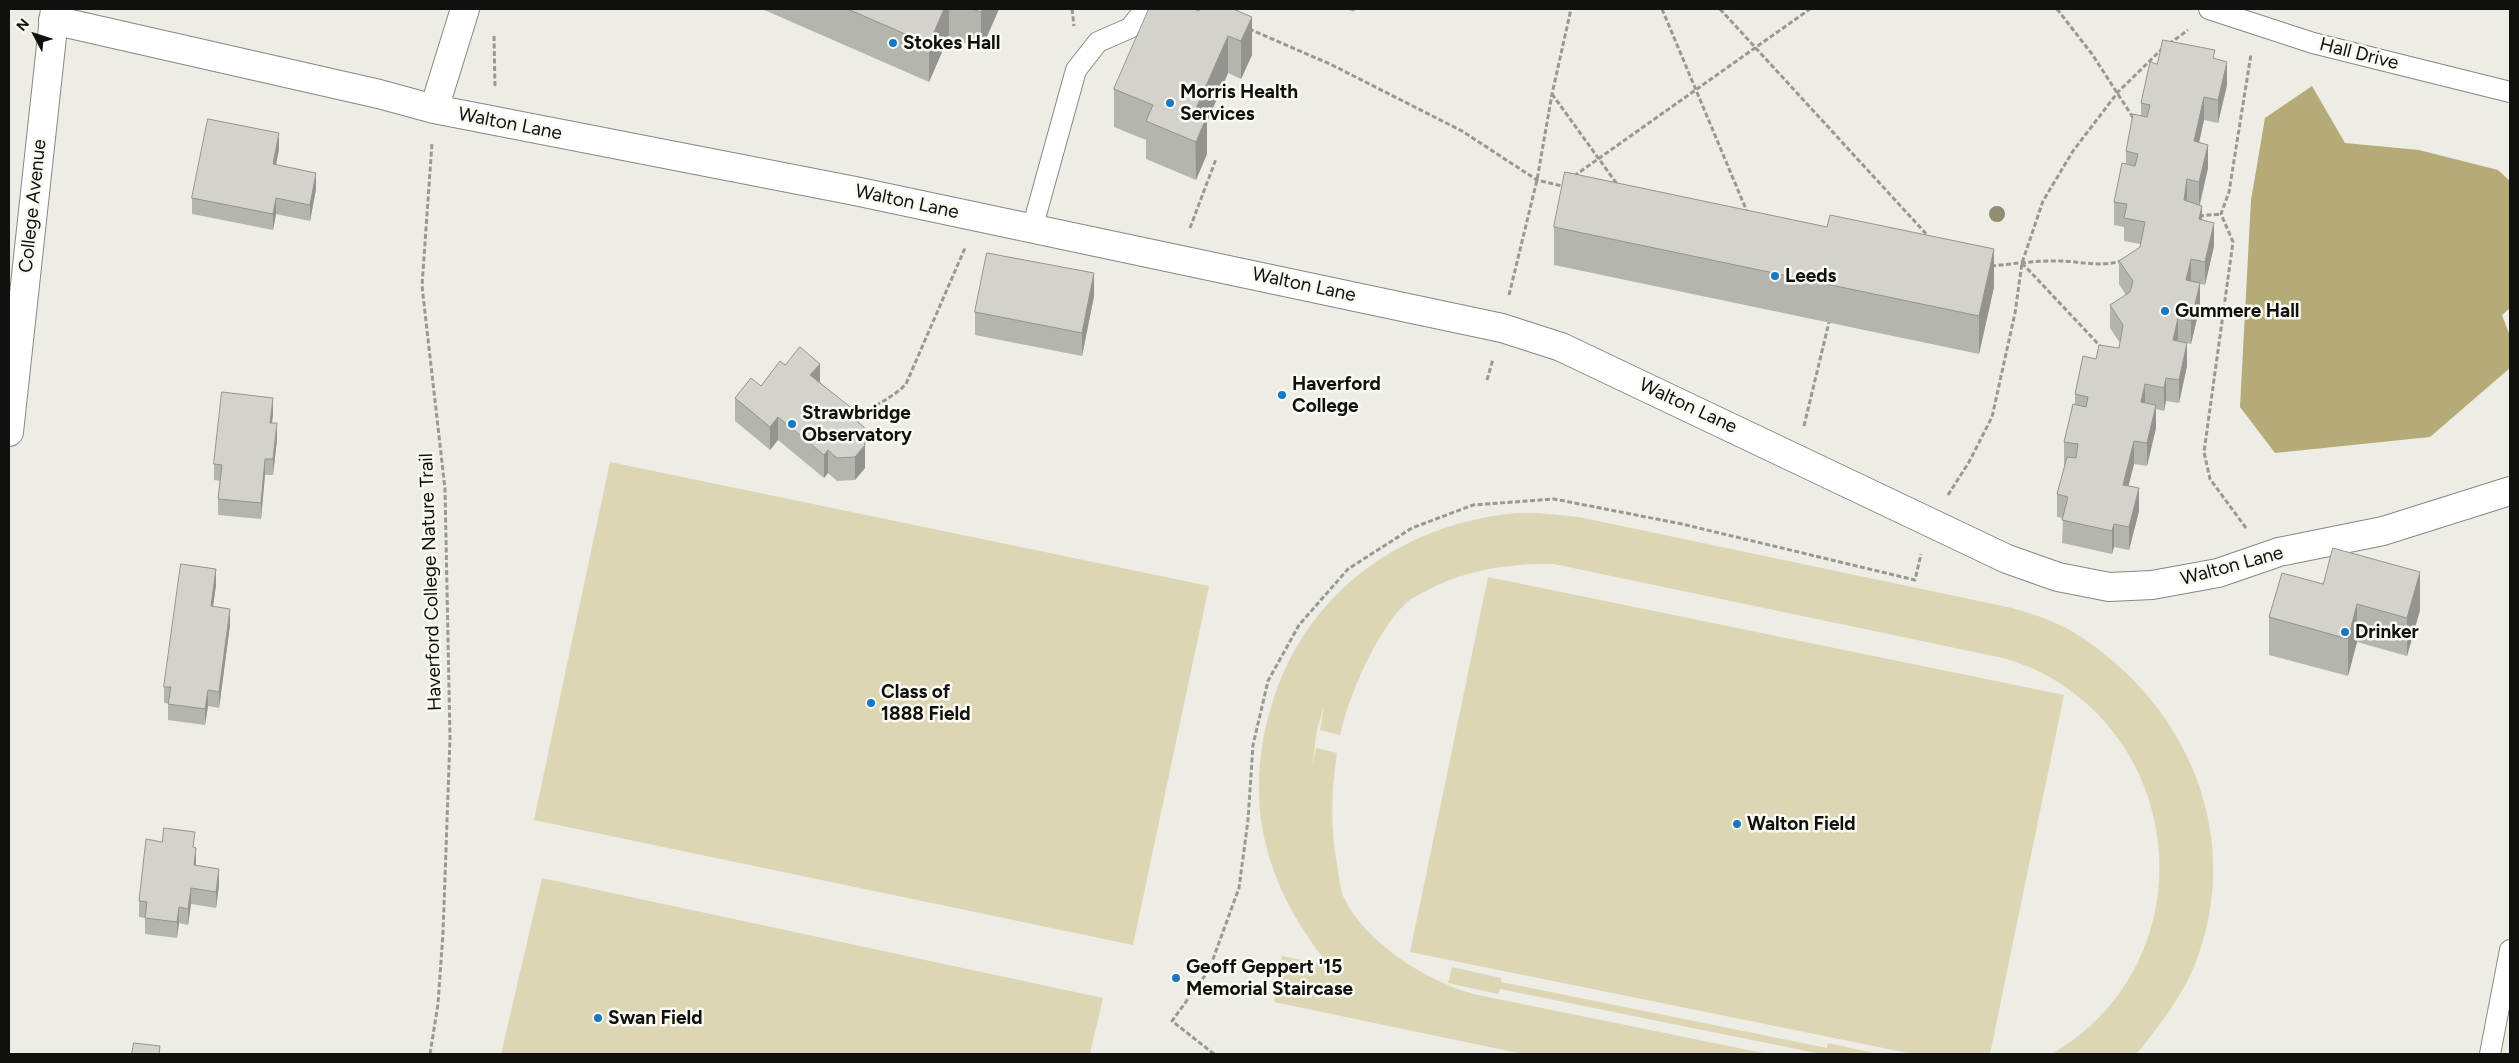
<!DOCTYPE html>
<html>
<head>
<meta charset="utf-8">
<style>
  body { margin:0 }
  #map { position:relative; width:2519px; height:1063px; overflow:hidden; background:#edece5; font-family:Figtree,sans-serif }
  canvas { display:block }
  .frame { position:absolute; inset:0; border:10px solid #10100e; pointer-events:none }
  .north { position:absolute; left:10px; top:10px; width:50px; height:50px; -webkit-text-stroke:4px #faf9f2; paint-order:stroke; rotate:310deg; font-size:14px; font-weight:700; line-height:20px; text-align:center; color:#10100e }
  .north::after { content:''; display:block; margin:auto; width:18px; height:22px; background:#10100e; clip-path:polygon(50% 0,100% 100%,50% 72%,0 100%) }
</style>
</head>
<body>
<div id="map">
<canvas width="2519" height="1063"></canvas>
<div class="frame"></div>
<div class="north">N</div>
</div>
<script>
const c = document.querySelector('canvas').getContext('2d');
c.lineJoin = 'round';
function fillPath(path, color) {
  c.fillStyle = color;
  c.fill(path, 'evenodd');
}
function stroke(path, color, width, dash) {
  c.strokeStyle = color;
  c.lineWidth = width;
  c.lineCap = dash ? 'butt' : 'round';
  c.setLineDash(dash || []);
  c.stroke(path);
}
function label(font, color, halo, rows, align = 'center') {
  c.font = font + ' Figtree,sans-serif';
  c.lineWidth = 5;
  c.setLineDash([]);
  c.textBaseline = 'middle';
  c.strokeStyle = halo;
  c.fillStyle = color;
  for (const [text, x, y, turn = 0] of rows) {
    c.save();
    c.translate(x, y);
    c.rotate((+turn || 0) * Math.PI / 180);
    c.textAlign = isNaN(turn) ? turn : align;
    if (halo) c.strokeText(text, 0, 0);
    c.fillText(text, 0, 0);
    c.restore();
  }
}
const green = new Path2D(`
  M 610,462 L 1209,586 L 1133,945 L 534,820 Z
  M 1516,513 L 1537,513 L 1579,517 L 2012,608 C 2031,613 2048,619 2066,628 C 2083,637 2100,650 2115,663 C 2201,737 2238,854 2196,962 C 2183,995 2161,1023 2139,1051 L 2136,1054 L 2052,1054 C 2201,968 2193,752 2042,673 C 2029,666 2016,662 2003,658 L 1554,564 C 1509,563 1462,570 1422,593 C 1417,596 1410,599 1406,603 C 1376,632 1349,695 1340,735 L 1320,730 L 1324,706 L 1317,729 L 1312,769 L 1316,748 L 1337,753 C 1331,793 1330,830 1338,870 C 1339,878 1340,888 1343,896 C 1365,943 1425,980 1473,994 L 1768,1054 L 1523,1054 L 1274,1002 L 1282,956 L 1330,966 C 1295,924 1269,875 1261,820 C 1256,781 1260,741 1272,704 C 1306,592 1402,524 1516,513 Z
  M 1488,577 L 2064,695 L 1990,1054 L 1913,1054 L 1410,952 Z
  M 542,878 L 1103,998 L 1090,1054 L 501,1054 Z
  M 1452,967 L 1501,978 L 1501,982 L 1827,1048 L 1828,1043 L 1878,1054 L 1821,1054 L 1500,989 L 1498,994 L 1448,983 Z`);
const forest = new Path2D(`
  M 2312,86 L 2345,143 L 2419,150 L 2498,170 L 2510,181 L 2510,308 L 2502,315 L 2510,336 L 2510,368 L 2430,437 L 2275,453 L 2240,407 L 2251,200 L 2265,118 Z`);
const path = new Path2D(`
  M 1072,9 L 1074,26
  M 1662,9 L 1748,214
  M 1720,9 L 1929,237
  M 2057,9 L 2092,54 L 2134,119
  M 1249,29 L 1330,64 L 1462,131 L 1537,180 L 1566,187
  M 494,36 L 495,87
  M 2169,44 L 2188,30
  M 1552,94 L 1617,184
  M 1574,176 L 1810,9
  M 2199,216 L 2221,214
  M 1190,228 L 1216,159
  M 2022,263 L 2102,348
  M 1991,266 C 2012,264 2032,261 2053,261 C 2076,260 2098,268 2121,261
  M 1509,295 L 1537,180 L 1552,94 L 1571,9
  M 1487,380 L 1493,359
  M 857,418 C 873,405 892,399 906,384 L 965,248
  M 1804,426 L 1829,322
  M 1948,495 L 1969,462 L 1992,417 L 2015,313 L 2022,263 L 2043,201 L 2073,151 L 2118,92 L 2164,47
  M 2246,528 L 2210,479 L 2204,452 L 2233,242 L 2221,214 L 2229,192 L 2251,54
  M 430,1054 L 438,1004 L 443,933 L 450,738 L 445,489 L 422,286 L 432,143
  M 1214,1054 L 1172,1021 L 1209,970 L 1239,888 L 1248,820 L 1253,745 L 1268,681 L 1299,625 L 1348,569 L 1412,528 L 1473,505 L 1554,499 L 1682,524 L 1915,580 L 1921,554`);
const lane = new Path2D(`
  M 2209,9 L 2313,43 L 2510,92
  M 1032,229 L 1076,70 L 1098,42 L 1130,28 L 1145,9
  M 2490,1054 L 2510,950`);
const street = new Path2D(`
  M 53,20 L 379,94 L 434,109 L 855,191 L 1502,328 L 1561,347 L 2007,559 L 2058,577 L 2109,587 L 2152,585 L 2218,573 L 2279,552 L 2383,531 L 2510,491
  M 434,109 L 465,9`);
const secondary = new Path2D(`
  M 9,432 L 55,9`);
const trees = [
  [1997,214]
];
const wall = new Path2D(`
  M 762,9 L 999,9 L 981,50 L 949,36 L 929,82 Z
  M 1233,9 L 1252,55 L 1241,79 L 1228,73 L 1207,122 L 1207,154 L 1196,180 L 1146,159 L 1146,140 L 1114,127 L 1114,89 L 1199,11 Z
  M 1346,9 L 1355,9 L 1354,12 Z
  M 2215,58 L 2227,85 L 2218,123 L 2204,120 L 2199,143 L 2208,168 L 2200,205 L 2202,220 L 2214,246 L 2205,285 L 2200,284 L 2200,306 L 2191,344 L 2187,343 L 2187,366 L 2179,403 L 2166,401 L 2164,411 L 2156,409 L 2156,428 L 2147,466 L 2134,464 L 2128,486 L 2139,511 L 2129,550 L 2114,547 L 2112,554 L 2062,543 L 2063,518 L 2057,517 L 2057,494 L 2065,465 L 2064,465 L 2064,442 L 2075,404 L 2075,394 L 2096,359 L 2119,348 L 2120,343 L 2110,328 L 2110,305 L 2126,295 L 2119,284 L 2119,261 L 2140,247 L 2140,244 L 2124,241 L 2124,227 L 2114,225 L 2114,202 L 2126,164 L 2126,151 L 2141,116 L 2141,103 L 2157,64 Z
  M 279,149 L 276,165 L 316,189 L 310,221 L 276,214 L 273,230 L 192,214 L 192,198 Z
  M 1554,227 L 1827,227 L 1994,287 L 1979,354 L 1554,265 Z
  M 1094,296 L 1082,356 L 975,335 L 975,312 Z
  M 785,365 L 820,382 L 859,422 L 865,468 L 855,480 L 837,481 L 828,473 L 824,478 L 778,440 L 770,450 L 735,421 L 735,398 L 761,386 Z
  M 273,414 L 272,423 L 277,439 L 273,475 L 265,475 L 261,519 L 218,515 L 218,499 L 220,481 L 214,480 L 214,464 Z
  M 2282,573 L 2420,610 L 2407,656 L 2357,642 L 2348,676 L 2269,655 L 2269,617 Z
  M 216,585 L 213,606 L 230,625 L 219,708 L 208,706 L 205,725 L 168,720 L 168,703 L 164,703 L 164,687 Z
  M 195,847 L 196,866 L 219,885 L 216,908 L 191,904 L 188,925 L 179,923 L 177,938 L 145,934 L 145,918 L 139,917 L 139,901 Z`);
const shadedWall = new Path2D(`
  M 944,9 L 949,9 L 949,36 L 929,82 L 929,44 Z
  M 982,9 L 999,9 L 981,50 L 981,12 Z
  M 1252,17 L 1252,55 L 1241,79 L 1241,41 Z
  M 1228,36 L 1228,73 L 1207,122 L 1207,154 L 1196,180 L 1195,111 Z
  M 2227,62 L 2227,85 L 2218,123 L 2218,100 Z
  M 2204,97 L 2204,120 L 2194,164 L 2194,141 Z
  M 279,133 L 279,149 L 273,180 L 273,164 Z
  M 2208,145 L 2208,168 L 2199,206 L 2199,182 Z
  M 316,173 L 316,189 L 310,221 L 310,205 Z
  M 2187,179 L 2187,202 L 2184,200 Z
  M 276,198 L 276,214 L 273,230 L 273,214 Z
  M 2202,206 L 2202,229 L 2199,219 Z
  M 2214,223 L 2214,246 L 2205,285 L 2205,262 Z
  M 1994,249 L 1994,287 L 1979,354 L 1979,316 Z
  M 2191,259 L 2191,282 L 2186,280 Z
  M 1094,273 L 1094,296 L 1082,356 L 1082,333 Z
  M 2200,283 L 2200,306 L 2191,344 L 2191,321 Z
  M 2178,318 L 2178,341 L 2173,340 Z
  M 2187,343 L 2187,366 L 2179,403 L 2179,380 Z
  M 820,364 L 820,387 L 810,375 Z
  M 2166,378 L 2166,401 L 2164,411 L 2164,388 Z
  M 2145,384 L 2145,407 L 2141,402 Z
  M 273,398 L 273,414 L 270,439 L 270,423 Z
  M 2156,405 L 2156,428 L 2147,466 L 2147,443 Z
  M 859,414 L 859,437 L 854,419 Z
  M 778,417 L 778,440 L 770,450 L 770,427 Z
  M 277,423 L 277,439 L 273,475 L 273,459 Z
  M 2134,441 L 2134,464 L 2123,508 L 2123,485 Z
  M 865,445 L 865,468 L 855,480 L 855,457 Z
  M 828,450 L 828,473 L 824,478 L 824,455 Z
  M 265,459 L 265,475 L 261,519 L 261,503 Z
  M 2139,488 L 2139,511 L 2129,550 L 2129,527 Z
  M 2114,524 L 2114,547 L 2112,554 L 2112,531 Z
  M 216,569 L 216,585 L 211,622 L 211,606 Z
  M 2420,572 L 2420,610 L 2407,656 L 2407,618 Z
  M 2357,604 L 2357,642 L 2348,676 L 2348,639 Z
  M 230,609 L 230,625 L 219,708 L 219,692 Z
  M 208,690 L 208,706 L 205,725 L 205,709 Z
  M 196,848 L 196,864 L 194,881 L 194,865 Z
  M 219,869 L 219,885 L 216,908 L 216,892 Z
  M 191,888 L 191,904 L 188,925 L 188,909 Z
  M 179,907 L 179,923 L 177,938 L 177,922 Z`);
const building = new Path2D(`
  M 848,9 L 944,9 L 929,44 Z
  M 973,9 L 982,9 L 981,12 Z
  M 1149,9 L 1194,9 L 1199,11 L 1200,9 L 1233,9 L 1252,17 L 1241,41 L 1228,36 L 1195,111 L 1207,116 L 1196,142 L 1146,121 L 1153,105 L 1114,89 Z
  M 2163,40 L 2215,50 L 2213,58 L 2227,62 L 2218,100 L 2204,97 L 2194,141 L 2208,145 L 2199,182 L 2187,179 L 2184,200 L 2202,206 L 2199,219 L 2214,223 L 2205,262 L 2191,259 L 2186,280 L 2200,283 L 2191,321 L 2178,318 L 2173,340 L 2187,343 L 2179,380 L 2166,378 L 2164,388 L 2145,384 L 2141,402 L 2156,405 L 2147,443 L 2134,441 L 2123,485 L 2139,488 L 2129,527 L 2114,524 L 2112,531 L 2062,520 L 2068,497 L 2057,494 L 2067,457 L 2076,458 L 2078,444 L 2064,442 L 2073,404 L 2086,407 L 2088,397 L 2075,394 L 2083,356 L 2096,359 L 2099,345 L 2119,348 L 2123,325 L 2110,305 L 2130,292 L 2133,281 L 2119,261 L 2140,247 L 2145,222 L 2124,218 L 2127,204 L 2114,202 L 2122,163 L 2135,166 L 2138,154 L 2126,151 L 2133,114 L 2147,117 L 2150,105 L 2141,103 L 2150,62 L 2157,64 Z
  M 208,119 L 279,133 L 273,164 L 316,173 L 310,205 L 276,198 L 273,214 L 192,198 Z
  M 1565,172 L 1827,227 L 1830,215 L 1994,249 L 1979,316 L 1554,227 Z
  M 987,253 L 1094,273 L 1082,333 L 975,312 Z
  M 800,347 L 820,364 L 810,375 L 859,414 L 854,419 L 864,427 L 865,445 L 855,457 L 837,458 L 828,450 L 824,455 L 778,417 L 770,427 L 735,398 L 751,378 L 761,386 L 780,361 L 785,365 Z
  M 222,392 L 273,398 L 270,423 L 277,423 L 273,459 L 265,459 L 261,503 L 218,499 L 222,465 L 214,464 Z
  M 2333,548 L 2420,572 L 2407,618 L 2357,604 L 2348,639 L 2269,617 L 2282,573 L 2323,584 Z
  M 181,564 L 216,569 L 211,606 L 230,609 L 219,692 L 208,690 L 205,709 L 168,704 L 171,687 L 164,687 Z
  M 164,828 L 195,832 L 193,847 L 196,848 L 194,865 L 219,869 L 216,892 L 191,888 L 188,909 L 179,907 L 177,922 L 145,918 L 147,902 L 139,901 L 146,839 L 162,842 Z
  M 134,1043 L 160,1046 L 159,1054 L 132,1054 Z`);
const markers = [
  [893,43,5,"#1778c4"],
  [1170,103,5,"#1778c4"],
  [1775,276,5,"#1778c4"],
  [2165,311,5,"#1778c4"],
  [1282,395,5,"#1778c4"],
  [792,424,5,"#1778c4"],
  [2345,632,5,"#1778c4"],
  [871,703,5,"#1778c4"],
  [1737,824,5,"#1778c4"],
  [1176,978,5,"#1778c4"],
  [598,1018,5,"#1778c4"]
];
const poiNames = [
  ["Stokes Hall",903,43],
  ["Morris Health",1180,92],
  ["Services",1180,114],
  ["Leeds",1785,276],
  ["Gummere Hall",2175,311],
  ["Haverford",1292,384],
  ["College",1292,406],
  ["Strawbridge",802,413],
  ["Observatory",802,435],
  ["Drinker",2355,632],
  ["Class of",881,692],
  ["1888 Field",881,714],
  ["Walton Field",1747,824],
  ["Geoff Geppert '15",1186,967],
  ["Memorial Staircase",1186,989],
  ["Swan Field",608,1018]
];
const streetNames = [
  ["Hall Drive",2359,54,14],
  ["Walton Lane",510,124,11],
  ["Walton Lane",907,202,12],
  ["College Avenue",33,206,-84],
  ["Walton Lane",1304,285,12],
  ["Walton Lane",1688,406,25],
  ["Walton Lane",2232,566,-15],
  ["Haverford College Nature Trail",431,582,-92]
];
fillPath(green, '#dcd6b5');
fillPath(forest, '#b5ab79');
stroke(lane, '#888781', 22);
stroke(street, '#888781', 30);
stroke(secondary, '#888781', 30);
stroke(path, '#999893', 3, [5, 2.5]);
stroke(lane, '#fff', 20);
stroke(street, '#fff', 28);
stroke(secondary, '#fff', 28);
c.fillStyle = '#918d73';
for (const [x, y] of trees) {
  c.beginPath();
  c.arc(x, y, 8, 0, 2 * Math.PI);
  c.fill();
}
fillPath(wall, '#b5b5af');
fillPath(shadedWall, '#94938f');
fillPath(building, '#d3d2cc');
stroke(building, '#94938f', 1);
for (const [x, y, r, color] of markers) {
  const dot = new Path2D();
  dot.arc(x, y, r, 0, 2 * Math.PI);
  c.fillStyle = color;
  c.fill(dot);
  stroke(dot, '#faf9f2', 2);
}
label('bold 19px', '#10100e', '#faf9f2', poiNames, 'left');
label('19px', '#10100e', '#faf9f2', streetNames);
</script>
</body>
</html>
